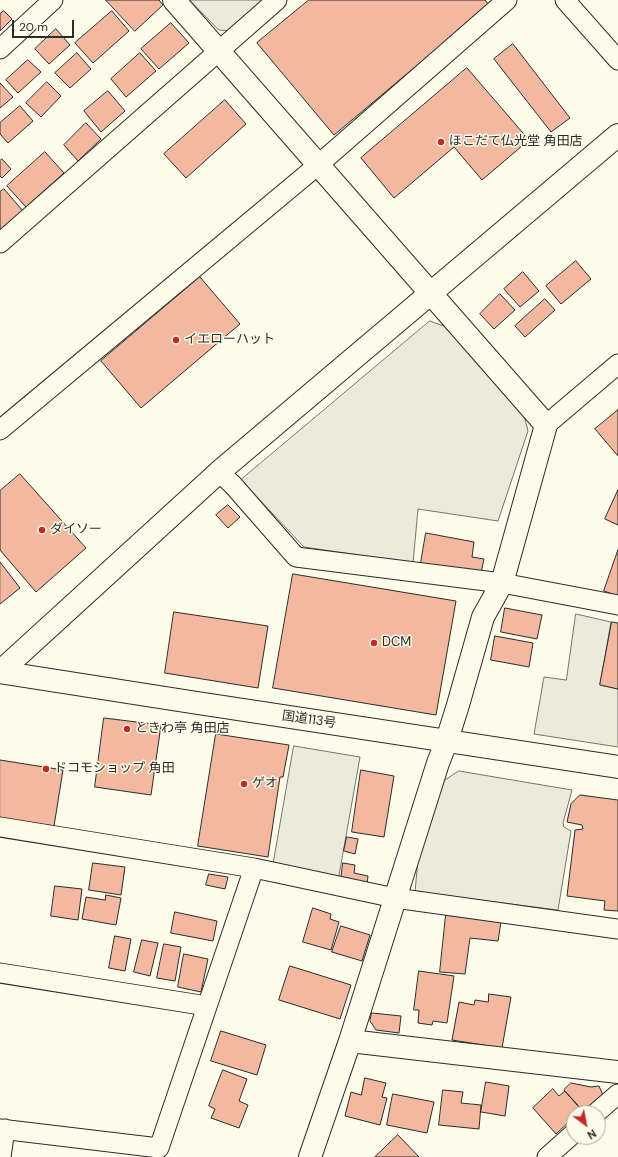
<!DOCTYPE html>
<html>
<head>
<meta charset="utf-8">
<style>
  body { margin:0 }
  #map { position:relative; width:618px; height:1157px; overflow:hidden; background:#fdfbea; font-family:"DM Sans",sans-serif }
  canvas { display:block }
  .north { position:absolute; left:566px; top:1105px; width:40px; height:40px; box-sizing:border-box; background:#fdfbea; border:1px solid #a9a89e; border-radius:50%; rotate:148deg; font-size:11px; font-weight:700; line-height:16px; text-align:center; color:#2b2b2b }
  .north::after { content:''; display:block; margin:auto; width:14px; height:18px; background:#c62828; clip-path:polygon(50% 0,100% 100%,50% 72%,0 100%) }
  .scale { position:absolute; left:12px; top:20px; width:62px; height:18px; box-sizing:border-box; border:2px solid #2b2b2b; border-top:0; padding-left:5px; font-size:12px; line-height:14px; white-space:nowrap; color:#2b2b2b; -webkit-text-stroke:3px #fdfbea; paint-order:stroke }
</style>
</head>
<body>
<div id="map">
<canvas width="618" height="1157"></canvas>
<div class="north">N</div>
<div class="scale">20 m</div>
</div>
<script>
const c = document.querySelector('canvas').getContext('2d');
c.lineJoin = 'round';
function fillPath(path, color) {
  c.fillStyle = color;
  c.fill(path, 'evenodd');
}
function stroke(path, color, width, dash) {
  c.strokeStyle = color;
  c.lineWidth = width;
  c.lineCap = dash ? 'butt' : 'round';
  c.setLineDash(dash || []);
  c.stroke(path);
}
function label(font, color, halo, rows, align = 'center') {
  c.font = font + ' "DM Sans","Noto Sans JP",sans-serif';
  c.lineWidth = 3;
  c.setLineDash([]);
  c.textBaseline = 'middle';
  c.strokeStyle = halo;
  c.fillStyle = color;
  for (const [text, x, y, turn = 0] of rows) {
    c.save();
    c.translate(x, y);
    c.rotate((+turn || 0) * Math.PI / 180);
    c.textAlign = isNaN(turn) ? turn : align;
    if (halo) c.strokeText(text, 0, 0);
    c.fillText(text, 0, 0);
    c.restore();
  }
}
const parking = new Path2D(`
  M 190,0 L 266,0 L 231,31 L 219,30 Z
  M 430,321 L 446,327 L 523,411 L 528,431 L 498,521 L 418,509 L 413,563 L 304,547 L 241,480 Z
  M 576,614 L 611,622 L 600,685 L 618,689 L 618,747 L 534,734 L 544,677 L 566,680 Z
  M 294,746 L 360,757 L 338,881 L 272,872 Z
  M 459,771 L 572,790 L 563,823 L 564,827 L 571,831 L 558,910 L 415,892 L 418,859 L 444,781 Z`);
const building = new Path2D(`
  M 106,0 L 159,0 L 163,5 L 135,31 Z
  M 309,0 L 485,0 L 489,5 L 334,135 L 257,43 Z
  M 4,11 L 12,19 L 0,31 L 0,14 Z
  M 112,11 L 129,31 L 93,63 L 75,43 Z
  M 171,23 L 189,43 L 159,69 L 141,49 Z
  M 56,29 L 70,45 L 49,64 L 35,49 Z
  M 513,44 L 570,118 L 551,132 L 494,59 Z
  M 77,53 L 91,69 L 70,88 L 55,73 Z
  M 140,53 L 156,71 L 126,97 L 111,79 Z
  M 28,60 L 41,72 L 18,93 L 6,80 Z
  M 467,68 L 529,140 L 482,180 L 454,147 L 394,198 L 361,158 Z
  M 47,82 L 61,96 L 41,117 L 26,103 Z
  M 0,83 L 13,97 L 0,108 Z
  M 108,91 L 125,111 L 101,132 L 84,111 Z
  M 225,100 L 246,124 L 186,178 L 164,154 Z
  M 20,106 L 33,121 L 8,143 L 0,134 L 0,123 Z
  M 86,123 L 101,139 L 78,161 L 64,145 Z
  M 45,152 L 64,173 L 26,207 L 7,186 Z
  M 2,159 L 11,169 L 2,178 L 0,176 L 0,161 Z
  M 4,189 L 23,211 L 0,230 L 0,192 Z
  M 576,261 L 591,279 L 561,304 L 546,286 Z
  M 523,272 L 539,291 L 520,307 L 504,289 Z
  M 200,277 L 240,324 L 141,408 L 101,361 Z
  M 500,294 L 515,310 L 494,329 L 480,314 Z
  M 545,299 L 555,310 L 525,337 L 515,326 Z
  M 618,410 L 618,456 L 595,429 Z
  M 20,474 L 86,548 L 36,592 L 0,550 L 0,491 Z
  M 618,490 L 618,525 L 605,519 Z
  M 228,505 L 240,517 L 228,528 L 216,515 Z
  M 426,533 L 474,542 L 472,557 L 484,559 L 481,573 L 421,563 Z
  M 618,550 L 618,596 L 604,591 Z
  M 0,562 L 20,588 L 0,604 Z
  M 293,574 L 456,601 L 436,715 L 273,688 Z
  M 505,608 L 542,615 L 537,639 L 501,632 Z
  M 174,612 L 268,626 L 258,688 L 165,673 Z
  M 612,622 L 618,623 L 618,689 L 600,685 Z
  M 495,636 L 533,643 L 529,667 L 491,660 Z
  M 104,718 L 161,725 L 151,795 L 95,787 Z
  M 216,734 L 289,745 L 283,777 L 280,777 L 268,857 L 198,846 Z
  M 0,760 L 63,770 L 54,826 L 0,818 Z
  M 361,770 L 394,776 L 384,837 L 352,832 Z
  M 580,795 L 618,800 L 618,911 L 604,910 L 605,901 L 567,896 L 575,830 L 583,829 L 582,825 L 567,822 L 571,804 Z
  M 347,837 L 358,839 L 355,854 L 344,851 Z
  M 93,863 L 125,867 L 121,895 L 89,890 Z
  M 343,863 L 355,865 L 354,873 L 368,876 L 367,884 L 341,880 Z
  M 209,874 L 228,877 L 225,889 L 206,885 Z
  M 55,886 L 82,889 L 78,920 L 51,916 Z
  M 106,895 L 121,898 L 116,925 L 82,919 L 86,897 L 105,900 Z
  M 313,908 L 331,914 L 330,919 L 339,922 L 331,950 L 303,942 Z
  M 175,912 L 217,921 L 213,941 L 171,933 Z
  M 446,915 L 501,922 L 498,941 L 470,938 L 465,974 L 440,972 Z
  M 341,926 L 370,935 L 362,961 L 332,952 Z
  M 115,936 L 131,939 L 125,971 L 109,968 Z
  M 142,940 L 158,943 L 150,976 L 134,972 Z
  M 164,944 L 181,947 L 175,981 L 157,978 Z
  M 184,954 L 208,959 L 201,992 L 178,987 Z
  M 290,966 L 351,985 L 340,1019 L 279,1000 Z
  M 419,971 L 454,976 L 447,1023 L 433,1021 L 432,1025 L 418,1023 L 419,1010 L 414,1010 Z
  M 489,994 L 511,997 L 502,1048 L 452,1040 L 459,1002 L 474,1005 L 475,1000 L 488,1002 Z
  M 372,1013 L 401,1016 L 399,1033 L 376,1030 L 370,1021 Z
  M 221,1031 L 266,1045 L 257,1075 L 211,1061 Z
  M 223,1070 L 247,1079 L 239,1101 L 248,1105 L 239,1128 L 211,1118 L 215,1109 L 209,1106 Z
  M 365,1078 L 386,1083 L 382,1097 L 387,1098 L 380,1125 L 345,1116 L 351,1092 L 361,1095 Z
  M 486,1082 L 509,1086 L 505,1116 L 481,1112 Z
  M 571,1083 L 591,1087 L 599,1086 L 603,1095 L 584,1113 L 564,1090 Z
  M 553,1089 L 559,1096 L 565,1091 L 582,1110 L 579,1113 L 574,1113 L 574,1117 L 556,1134 L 533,1108 Z
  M 443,1090 L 463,1092 L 461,1103 L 481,1105 L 479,1129 L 439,1125 Z
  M 393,1094 L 434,1102 L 427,1133 L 387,1125 Z
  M 398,1135 L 419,1157 L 375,1157 Z`);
const street = new Path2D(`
  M 565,0 L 618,60
  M 0,49 L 53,0
  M 0,243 L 277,0
  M 546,425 L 618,364
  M 0,430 L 318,165 L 507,0
  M 219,472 L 233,485 L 296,557 L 502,583 L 618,605
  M 0,827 L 254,868 L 395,898 L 618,929
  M 0,973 L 207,1006
  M 596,1113 L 618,1094
  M 0,1129 L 159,1148 L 254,868
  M 1,1157 L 5,1129
  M 547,1157 L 574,1133`);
const secondary = new Path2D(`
  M 174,0 L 546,425 L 502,583 L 483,617 L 458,705 L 447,740 L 438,763 L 350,1041 L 310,1157
  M 0,672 L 219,472 L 618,135
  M 350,1041 L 618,1072`);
const highway = new Path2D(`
  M 0,672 L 191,702 L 618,767`);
const markers = [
  [441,142,4,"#c62828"],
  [176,340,4,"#c62828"],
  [42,530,4,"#c62828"],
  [374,643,4,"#c62828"],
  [127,729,4,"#c62828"],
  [46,769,4,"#c62828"],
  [244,784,4,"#c62828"]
];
const poiNames = [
  ["ほこだて仏光堂 角田店",449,142],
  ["イエローハット",184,340],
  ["ダイソー",50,530],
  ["DCM",382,643],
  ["ときわ亭 角田店",135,729],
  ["ドコモショップ 角田",54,769],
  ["ゲオ",252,784]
];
const streetNames = [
  ["国道113号",309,720,8]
];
fillPath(parking, '#eceadb');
stroke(parking, '#74746e', 1);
fillPath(building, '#f2b8a0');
stroke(building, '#2b2b2b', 1);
stroke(street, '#2b2b2b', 21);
stroke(secondary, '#2b2b2b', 24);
stroke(highway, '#2b2b2b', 24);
stroke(street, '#fdfbea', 19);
stroke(secondary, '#fdfbea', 22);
stroke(highway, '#fdfbea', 22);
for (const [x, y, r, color] of markers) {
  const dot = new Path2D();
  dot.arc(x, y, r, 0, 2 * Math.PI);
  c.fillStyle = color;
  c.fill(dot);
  stroke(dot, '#fdfbea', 1.5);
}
label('13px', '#2b2b2b', '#fdfbea', poiNames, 'left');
label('13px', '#2b2b2b', '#fdfbea', streetNames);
</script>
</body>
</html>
